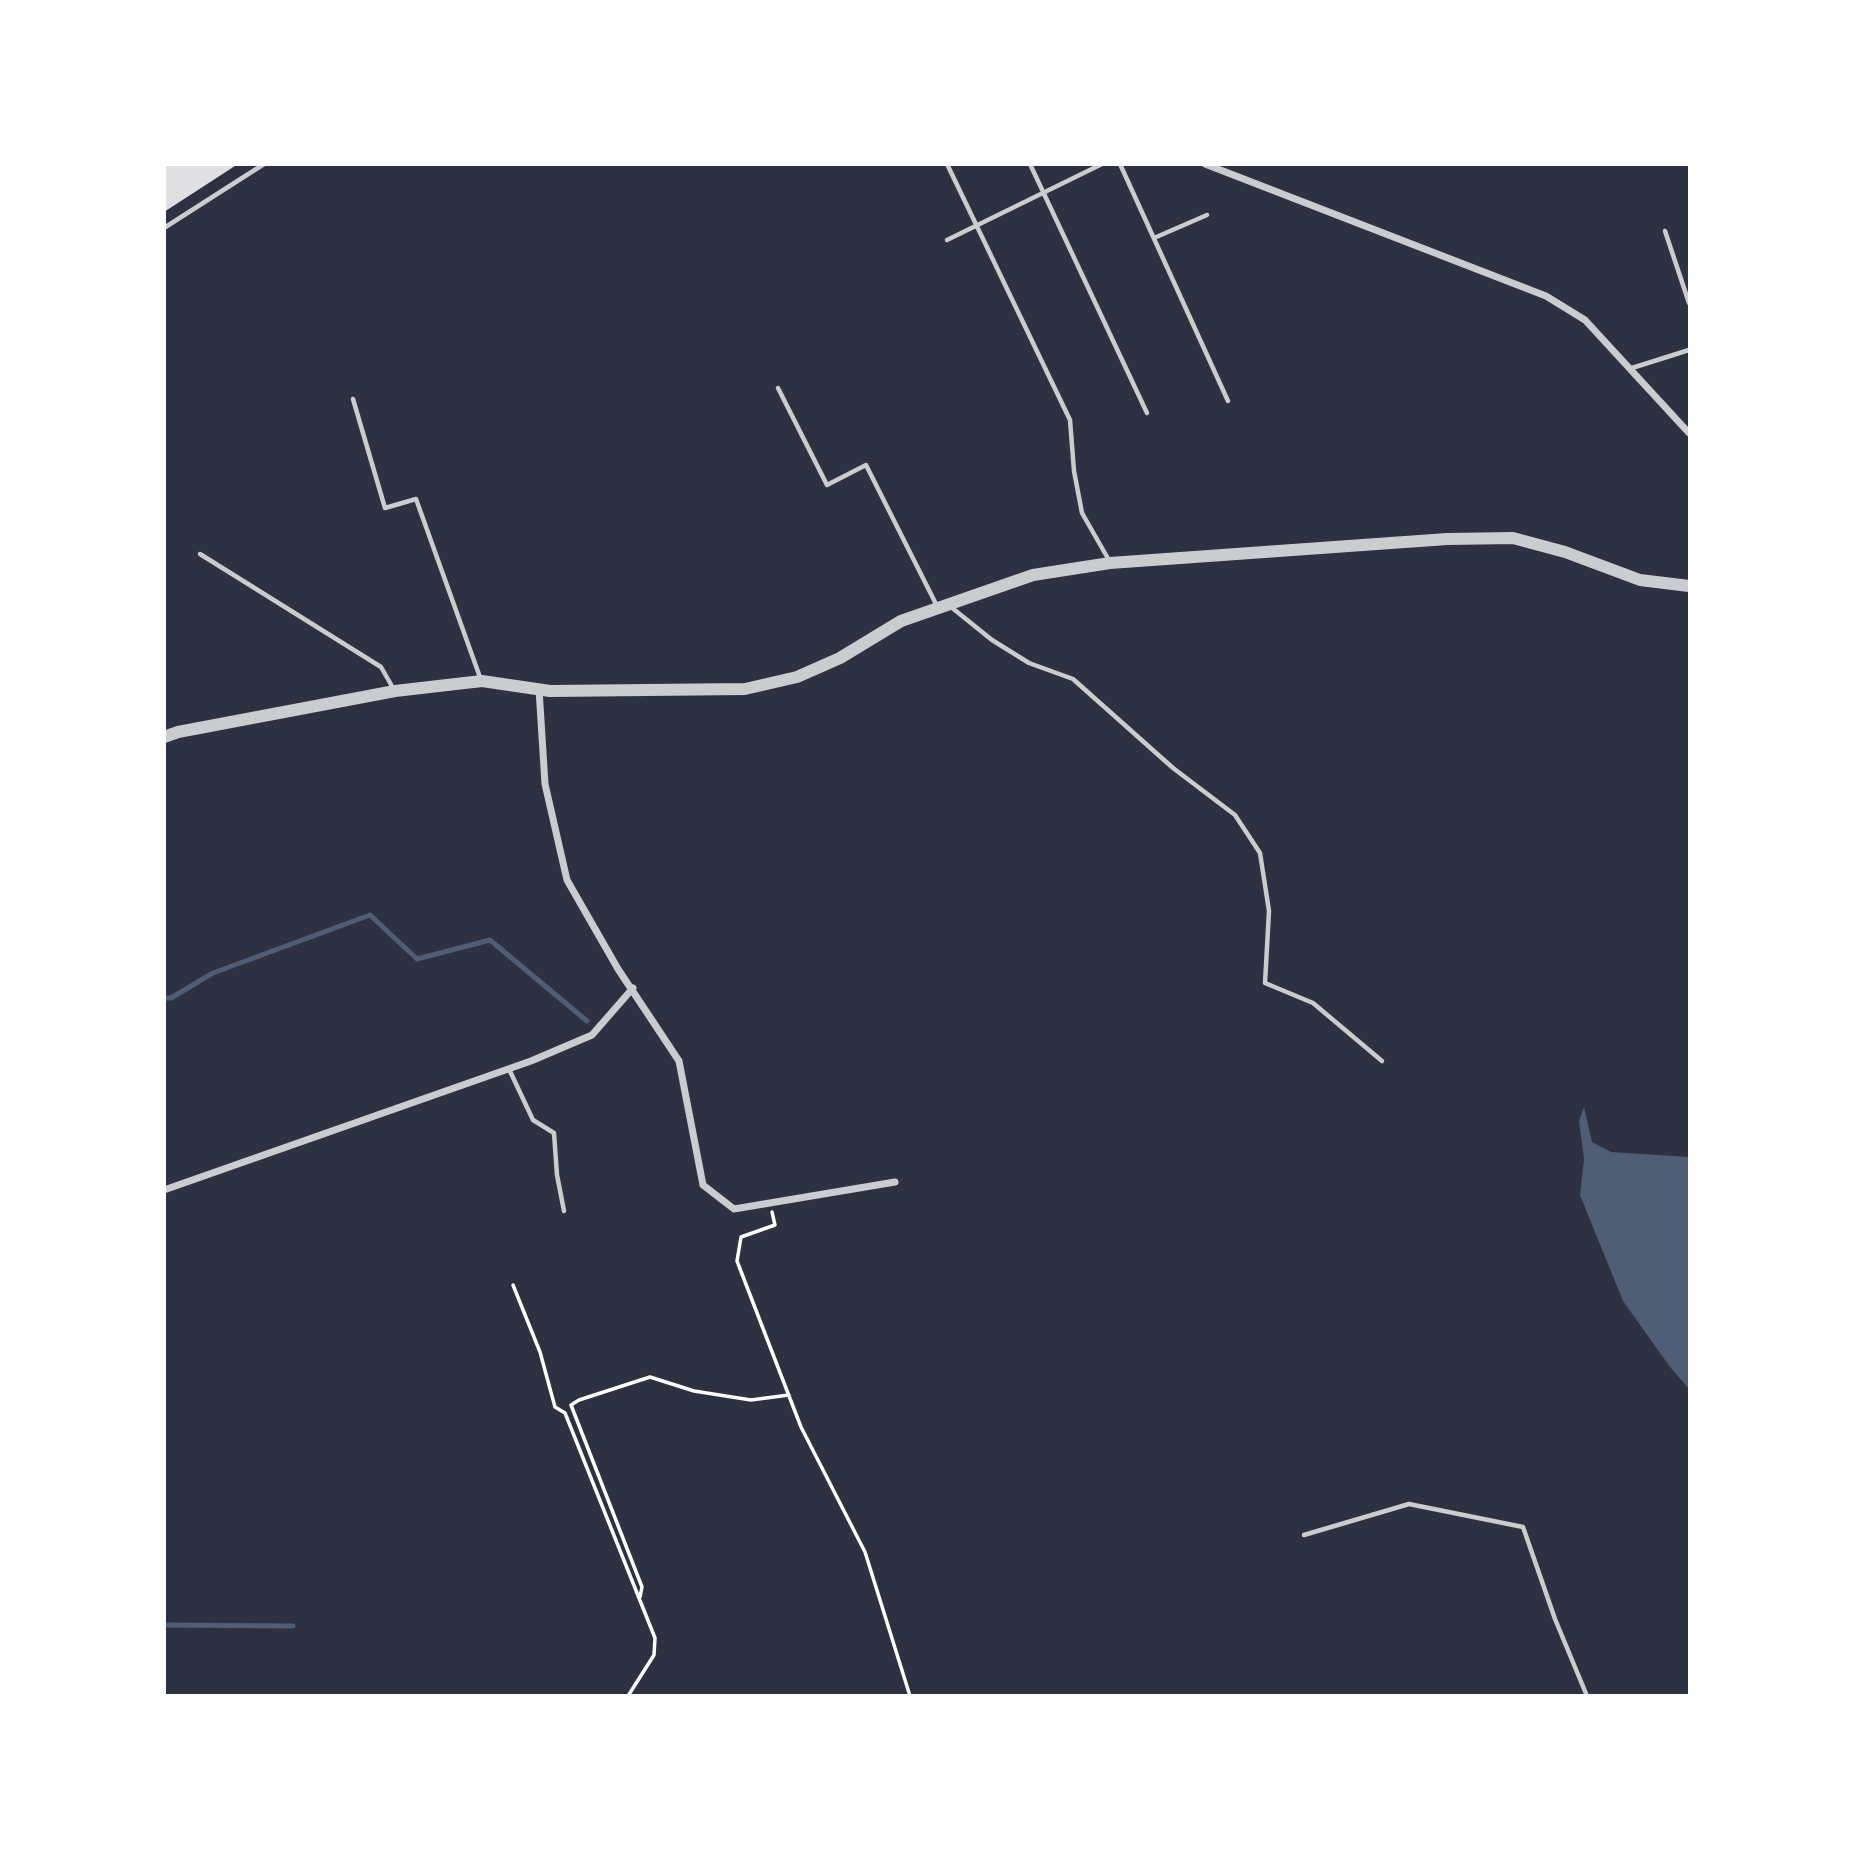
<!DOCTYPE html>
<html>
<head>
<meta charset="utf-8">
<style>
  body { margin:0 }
  #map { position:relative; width:1854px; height:1860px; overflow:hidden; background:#2d3142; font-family:"Work Sans",sans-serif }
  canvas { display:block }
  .frame { position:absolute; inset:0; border:166px solid #fff; pointer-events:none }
</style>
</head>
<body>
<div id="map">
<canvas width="1854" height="1860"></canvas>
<div class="frame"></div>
</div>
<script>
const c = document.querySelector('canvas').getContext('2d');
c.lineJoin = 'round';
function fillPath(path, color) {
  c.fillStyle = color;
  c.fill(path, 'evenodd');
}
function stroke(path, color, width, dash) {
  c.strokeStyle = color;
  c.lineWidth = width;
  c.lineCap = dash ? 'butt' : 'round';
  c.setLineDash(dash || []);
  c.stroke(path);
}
const water = new Path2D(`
  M 1584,1107 L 1592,1142 L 1611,1152 L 1689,1157 L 1689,1389 L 1670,1367 L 1623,1301 L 1580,1195 L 1584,1159 L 1579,1121 Z`);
const stream = new Path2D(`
  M 164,998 L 171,998 L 213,973 L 370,915 L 417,959 L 490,940 L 587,1021
  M 164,1625 L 293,1626`);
const building = new Path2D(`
  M 167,164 L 238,164 L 164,212 L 164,166 Z`);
const path = new Path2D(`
  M 772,1212 L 775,1225 L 741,1237 L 737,1261 L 801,1427 L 865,1552 L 910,1696
  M 513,1285 L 540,1352 L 555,1407 L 565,1413 L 655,1638 L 654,1655 L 628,1696
  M 640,1597 L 642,1587 L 571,1405 L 579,1400 L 650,1377 L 694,1391 L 751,1400 L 789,1395`);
const service = new Path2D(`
  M 947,164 L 1070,420 L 1074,471 L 1082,513 L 1110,562
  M 1030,164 L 1147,413
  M 1120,164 L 1228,401
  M 164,228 L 264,164
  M 1665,231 L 1689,303
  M 1154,238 L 1207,215
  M 947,240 L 1102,164
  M 1632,368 L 1689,350
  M 778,388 L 827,485 L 866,465 L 937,606
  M 353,399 L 385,508 L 416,499 L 481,680
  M 200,554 L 381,667 L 393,688
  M 951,607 L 992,640 L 1029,663 L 1073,679 L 1173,768 L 1235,815 L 1260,853 L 1269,911 L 1265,983 L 1313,1003 L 1382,1061
  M 509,1069 L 533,1120 L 554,1133 L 557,1175 L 564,1211
  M 1304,1535 L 1409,1504 L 1523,1527 L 1555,1619 L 1587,1696`);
const minor = new Path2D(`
  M 1205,164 L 1546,296 L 1585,320 L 1689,433
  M 539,689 L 545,784 L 567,880 L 618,969 L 679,1061 L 703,1185 L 734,1209 L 895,1182
  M 164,1190 L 531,1061 L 592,1035 L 633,988`);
const tertiary = new Path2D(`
  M 164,737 L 178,732 L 395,691 L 482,681 L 550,691 L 745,689 L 797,677 L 840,658 L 901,621 L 1033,575 L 1110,563 L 1447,539 L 1513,538 L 1565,552 L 1640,580 L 1689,586`);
fillPath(water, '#4f5d75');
stroke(stream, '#4f5d75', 5);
fillPath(building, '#e0e0e3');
stroke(path, '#fff', 3.5);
stroke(service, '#caccd0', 4.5);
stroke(minor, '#caccd0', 7);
stroke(tertiary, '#caccd0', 12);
</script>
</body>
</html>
